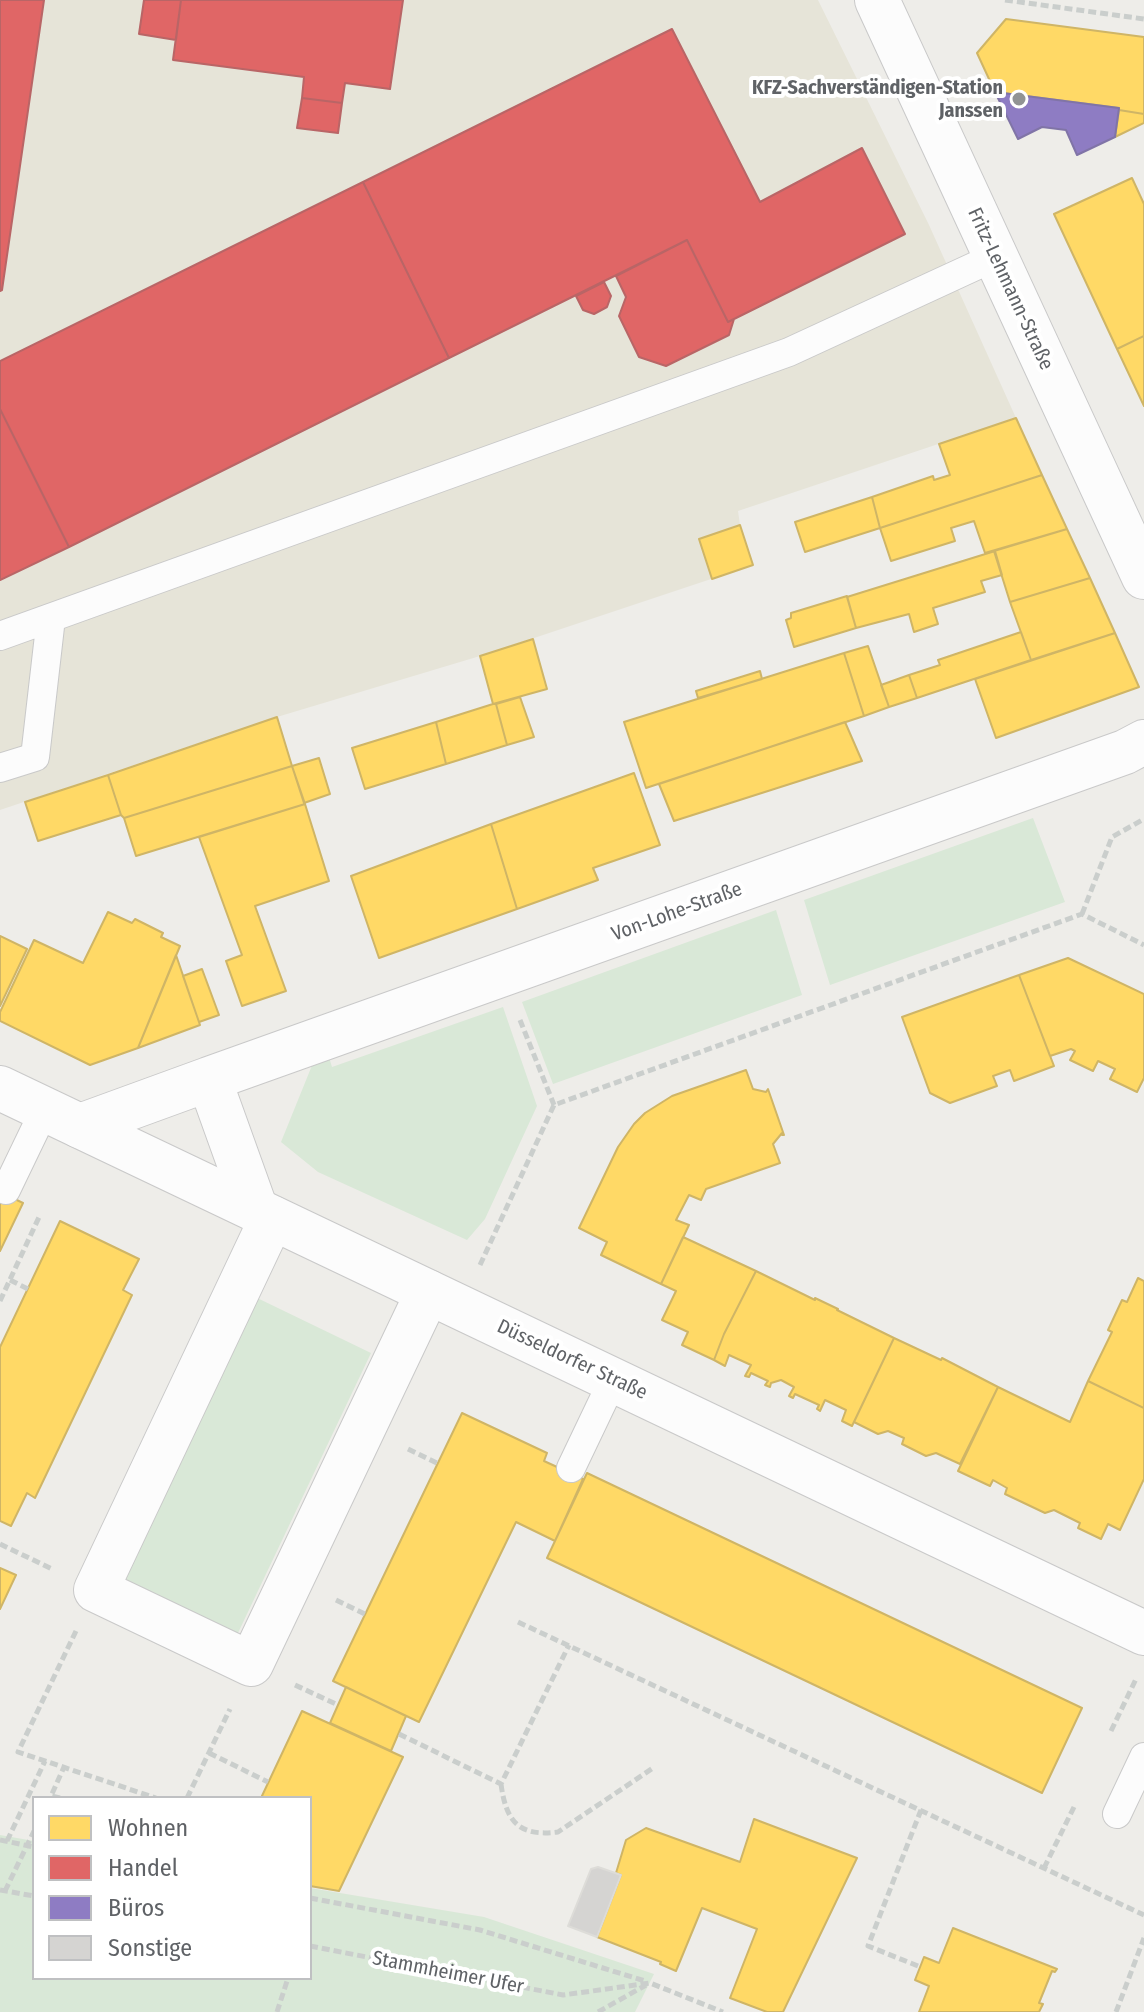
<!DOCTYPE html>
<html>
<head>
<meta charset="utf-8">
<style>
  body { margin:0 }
  #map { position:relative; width:1144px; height:2012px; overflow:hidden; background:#eeede9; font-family:"Fira Sans Condensed",sans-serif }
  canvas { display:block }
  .legend { position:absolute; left:32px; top:1796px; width:280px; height:184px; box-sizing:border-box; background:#fff; border:2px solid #bfc0c2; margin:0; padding:10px 14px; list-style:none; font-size:24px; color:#5f6266 }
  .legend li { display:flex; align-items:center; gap:16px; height:40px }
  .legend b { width:40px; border:2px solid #bfc0c2 }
</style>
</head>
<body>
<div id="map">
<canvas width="1144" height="2012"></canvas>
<ul class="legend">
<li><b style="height:22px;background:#ffd966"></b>Wohnen</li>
<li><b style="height:22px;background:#e06666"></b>Handel</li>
<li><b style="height:22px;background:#8e7cc3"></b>Büros</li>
<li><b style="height:22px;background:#d5d4d2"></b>Sonstige</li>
</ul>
</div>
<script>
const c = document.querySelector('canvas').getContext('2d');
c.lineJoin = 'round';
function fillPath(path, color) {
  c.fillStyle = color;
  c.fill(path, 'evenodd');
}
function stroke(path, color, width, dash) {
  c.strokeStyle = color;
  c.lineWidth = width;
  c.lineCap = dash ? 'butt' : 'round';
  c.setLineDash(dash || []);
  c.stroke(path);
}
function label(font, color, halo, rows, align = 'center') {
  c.font = font + ' "Fira Sans Condensed",sans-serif';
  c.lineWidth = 8;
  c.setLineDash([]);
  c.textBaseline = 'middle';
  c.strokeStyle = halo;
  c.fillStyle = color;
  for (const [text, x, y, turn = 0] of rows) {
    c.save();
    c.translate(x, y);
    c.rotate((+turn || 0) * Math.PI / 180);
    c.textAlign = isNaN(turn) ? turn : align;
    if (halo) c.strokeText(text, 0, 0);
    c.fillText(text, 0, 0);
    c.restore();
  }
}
const commercial = new Path2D(`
  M 0,0 L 818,0 L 929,225 L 1016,418 L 738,511 L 740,525 L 753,565 L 480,656 L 277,717 L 0,810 Z`);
const green = new Path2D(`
  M 1033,818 L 1065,902 L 830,985 L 804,900 Z
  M 776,910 L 802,995 L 553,1084 L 522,1002 Z
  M 503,1007 L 537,1106 L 485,1219 L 467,1240 L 318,1172 L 281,1142 L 315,1058 L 328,1054 L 332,1067 Z
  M 251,1295 L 371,1353 L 237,1635 L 116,1578 Z
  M 0,1835 L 34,1841 L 34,1978 L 310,1978 L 310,1888 L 484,1917 L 654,1974 L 635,2012 L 0,2012 Z`);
const homes = new Path2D(`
  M 1006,19 L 1144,37 L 1144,114 L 1119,110 L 1119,108 L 995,92 L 977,53 Z
  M 1119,110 L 1144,114 L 1144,123 L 1115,137 Z
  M 1132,178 L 1144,204 L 1144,336 L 1117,349 L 1054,214 Z
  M 1144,336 L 1144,406 L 1117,349 Z
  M 1016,418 L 1042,475 L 880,528 L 872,497 L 933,476 L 934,480 L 950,475 L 939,444 Z
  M 1042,475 L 1067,529 L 985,553 L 974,521 L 951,528 L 955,541 L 891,561 L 880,528 Z
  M 872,497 L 880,528 L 805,552 L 795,522 Z
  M 740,525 L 753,565 L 712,579 L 699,539 Z
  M 1067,529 L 1090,578 L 1010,602 L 994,551 Z
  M 995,551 L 1002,575 L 981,581 L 985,592 L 933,608 L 938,624 L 914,632 L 909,614 L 856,628 L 847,597 Z
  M 1090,578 L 1115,633 L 1031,660 L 1010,602 Z
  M 847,596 L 856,628 L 794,647 L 786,620 L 791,618 L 791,613 Z
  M 1021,632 L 1031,660 L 917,698 L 909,675 L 940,665 L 938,660 Z
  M 1115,633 L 1139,687 L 996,738 L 975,679 Z
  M 533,639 L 547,689 L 493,704 L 480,656 Z
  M 868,646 L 889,707 L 864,716 L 844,653 Z
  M 844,653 L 864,716 L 646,788 L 624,722 Z
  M 760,671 L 762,679 L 698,698 L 696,691 Z
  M 909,675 L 917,698 L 889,707 L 881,685 Z
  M 520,697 L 534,737 L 507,745 L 496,704 Z
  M 493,704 L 496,704 L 507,745 L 446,764 L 436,722 Z
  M 277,717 L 292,766 L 124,818 L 121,815 L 108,775 Z
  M 436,722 L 446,764 L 365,789 L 352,748 Z
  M 845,722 L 862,761 L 674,821 L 659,784 Z
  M 319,758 L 330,794 L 304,803 L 292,766 Z
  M 292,766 L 305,804 L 136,856 L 124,818 Z
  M 634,773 L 660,845 L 593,868 L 598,880 L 517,909 L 491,824 Z
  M 108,775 L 121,815 L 38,841 L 25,802 Z
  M 305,804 L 329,881 L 255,906 L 286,991 L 242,1006 L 226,961 L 242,955 L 199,837 Z
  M 491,824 L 517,909 L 379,958 L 351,876 Z
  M 108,912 L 132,923 L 135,919 L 163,933 L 161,937 L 180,946 L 138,1048 L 90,1065 L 0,1021 L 0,1012 L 34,940 L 83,963 Z
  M 0,936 L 27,949 L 0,1006 Z
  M 176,955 L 200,1025 L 138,1048 Z
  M 1068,958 L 1144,994 L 1144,1078 L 1137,1092 L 1110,1079 L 1115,1069 L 1098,1061 L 1093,1071 L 1070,1060 L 1075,1051 L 1071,1049 L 1050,1056 L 1019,975 Z
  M 202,969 L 219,1015 L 199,1022 L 183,976 Z
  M 1019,975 L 1054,1066 L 1014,1081 L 1010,1070 L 993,1076 L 997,1086 L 950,1103 L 930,1093 L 902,1017 Z
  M 746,1070 L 753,1089 L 766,1092 L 768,1089 L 784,1135 L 782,1135 L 782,1133 L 773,1144 L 780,1163 L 706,1189 L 701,1200 L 689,1195 L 676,1220 L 689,1225 L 661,1284 L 601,1255 L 607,1242 L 579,1228 L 618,1147 L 634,1124 L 645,1113 L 672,1096 Z
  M 0,1192 L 23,1203 L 0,1251 Z
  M 60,1221 L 139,1259 L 123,1290 L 132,1295 L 35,1498 L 27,1493 L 11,1526 L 0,1521 L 0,1347 Z
  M 683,1237 L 756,1271 L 724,1334 L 714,1360 L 682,1345 L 688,1332 L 662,1320 L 676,1291 L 661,1284 Z
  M 756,1271 L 815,1300 L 815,1298 L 838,1309 L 837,1310 L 894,1338 L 852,1426 L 842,1421 L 846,1410 L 825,1400 L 820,1411 L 817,1409 L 819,1405 L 795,1394 L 793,1398 L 789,1396 L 794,1387 L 781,1380 L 771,1383 L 770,1387 L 765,1385 L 768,1381 L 751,1373 L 749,1377 L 745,1376 L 751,1365 L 729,1355 L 725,1366 L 714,1360 L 724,1334 Z
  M 1138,1278 L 1144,1281 L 1144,1408 L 1088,1381 L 1112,1332 L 1108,1330 L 1122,1300 L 1127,1302 Z
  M 894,1338 L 941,1360 L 942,1358 L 998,1387 L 960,1464 L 936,1453 L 926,1456 L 902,1444 L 904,1438 L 888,1431 L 878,1434 L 854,1422 Z
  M 1088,1381 L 1144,1408 L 1144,1479 L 1120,1530 L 1108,1524 L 1101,1539 L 1078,1528 L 1080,1523 L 1054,1510 L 1045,1513 L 1005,1494 L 1007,1488 L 993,1480 L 990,1486 L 958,1471 L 998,1387 L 1070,1422 Z
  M 462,1413 L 547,1453 L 544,1461 L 583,1479 L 555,1541 L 516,1522 L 419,1722 L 333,1681 Z
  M 587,1473 L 1082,1708 L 1042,1793 L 547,1558 Z
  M 0,1568 L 16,1575 L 0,1609 Z
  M 346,1687 L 406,1716 L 391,1751 L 330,1723 Z
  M 302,1711 L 403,1757 L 339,1891 L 310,1886 L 310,1798 L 261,1798 Z
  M 754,1819 L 857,1858 L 783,2012 L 767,2012 L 730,1998 L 757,1929 L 702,1908 L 676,1971 L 660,1964 L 661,1962 L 597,1937 L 621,1875 L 616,1873 L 626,1840 L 646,1828 L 740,1862 Z
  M 953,1928 L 1057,1969 L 1055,1972 L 1052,1971 L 1039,2003 L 1043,2004 L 1039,2012 L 919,2012 L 929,1986 L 915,1980 L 924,1957 L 939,1963 Z`);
const shops = new Path2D(`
  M 0,0 L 44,0 L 2,290 L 0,291 Z
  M 144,0 L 181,0 L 176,40 L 139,34 Z
  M 181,0 L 403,0 L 390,89 L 345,83 L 342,103 L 302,98 L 304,77 L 173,60 Z
  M 672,29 L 760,202 L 862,148 L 905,234 L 728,322 L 687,240 L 449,358 L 363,182 Z
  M 302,98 L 342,103 L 338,133 L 297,128 Z
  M 363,182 L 449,358 L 69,547 L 0,409 L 0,361 Z
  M 687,240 L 728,322 L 734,319 L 729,335 L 666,366 L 639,357 L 619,316 L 626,297 L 616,276 Z
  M 604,282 L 611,296 L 607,307 L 594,314 L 583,310 L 576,296 Z
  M 0,409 L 69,547 L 0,580 Z`);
const offices = new Path2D(`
  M 995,92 L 1119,108 L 1115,137 L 1077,155 L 1066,130 L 1042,127 L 1018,139 Z`);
const building = new Path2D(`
  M 598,1867 L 621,1875 L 597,1937 L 568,1926 L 591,1869 Z`);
const path = new Path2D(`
  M 1005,0 L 1144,19
  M 1082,914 L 1112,837 L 1144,819
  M 520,1020 L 554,1105
  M 480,1265 L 554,1105 L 1082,914 L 1144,945
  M 10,1280 L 28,1289
  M 0,1301 L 40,1215
  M 408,1449 L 437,1463
  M 0,1544 L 52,1569
  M 336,1600 L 365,1614
  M 518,1622 L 1144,1915
  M 76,1631 L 18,1752 L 156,1798
  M 295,1685 L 338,1705
  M 1111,1731 L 1136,1679
  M 399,1734 L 501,1784 L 569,1645
  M 209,1753 L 268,1782
  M 501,1784 C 506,1821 518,1837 558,1832 L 653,1768
  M 60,1798 L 51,1796 L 64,1767
  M 187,1798 L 230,1709
  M 0,1840 L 34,1847
  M 7,1841 L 45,1761
  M 1044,1868 L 1075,1805
  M 0,1890 L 34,1896
  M 5,1891 L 34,1831
  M 310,1898 L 480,1930 L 645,1981
  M 310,1946 L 563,1995 L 650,1983 L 723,2012
  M 918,1966 L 868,1946 L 921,1810
  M 277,2012 L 288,1978
  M 598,2012 L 646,1985
  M 1116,2012 L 1144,1938`);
const service = new Path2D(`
  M 0,636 L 789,352 L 995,257
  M 0,768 L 35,757 L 51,618
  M 6,1190 L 45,1109
  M 571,1468 L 613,1380
  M 1117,1814 L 1144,1757`);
const minor = new Path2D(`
  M 877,0 L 1144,577
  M 80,1126 L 209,1079
  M 256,1210 L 209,1079 L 1125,752 L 1144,742
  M 272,1218 L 96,1590 L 251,1664 L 428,1292`);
const tertiary = new Path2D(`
  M 0,1088 L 1144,1633`);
const markers = [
  [1019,99,8,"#919394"]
];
const poiNames = [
  ["KFZ-Sachverständigen-Station",1003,88],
  ["Janssen",1003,111]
];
const streetNames = [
  ["Fritz-Lehmann-Straße",1010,289,65],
  ["Von-Lohe-Straße",677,912,-20],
  ["Düsseldorfer Straße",572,1360,25],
  ["Stammheimer Ufer",448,1973,11]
];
fillPath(commercial, '#e6e4d8');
fillPath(green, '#d9e8d7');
fillPath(homes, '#ffd966');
stroke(homes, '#cfb566', 2);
fillPath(shops, '#e06666');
stroke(shops, '#b96566', 2);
fillPath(offices, '#8e7cc3');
stroke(offices, '#8074a7', 2);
fillPath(building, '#d5d4d2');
stroke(building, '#dddcd8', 2);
stroke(service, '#c9c9c9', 30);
stroke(minor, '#c9c9c9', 46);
stroke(tertiary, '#c9c9c9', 46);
stroke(path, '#cacecc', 5, [8, 4]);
stroke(service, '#fcfcfc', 28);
stroke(minor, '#fcfcfc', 44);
stroke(tertiary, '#fcfcfc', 44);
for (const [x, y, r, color] of markers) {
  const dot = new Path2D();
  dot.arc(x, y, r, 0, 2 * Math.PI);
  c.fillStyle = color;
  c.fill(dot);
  stroke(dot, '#fff', 3);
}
label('bold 20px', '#5f6266', '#fff', poiNames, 'right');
label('20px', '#5f6266', '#fff', streetNames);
</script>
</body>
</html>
